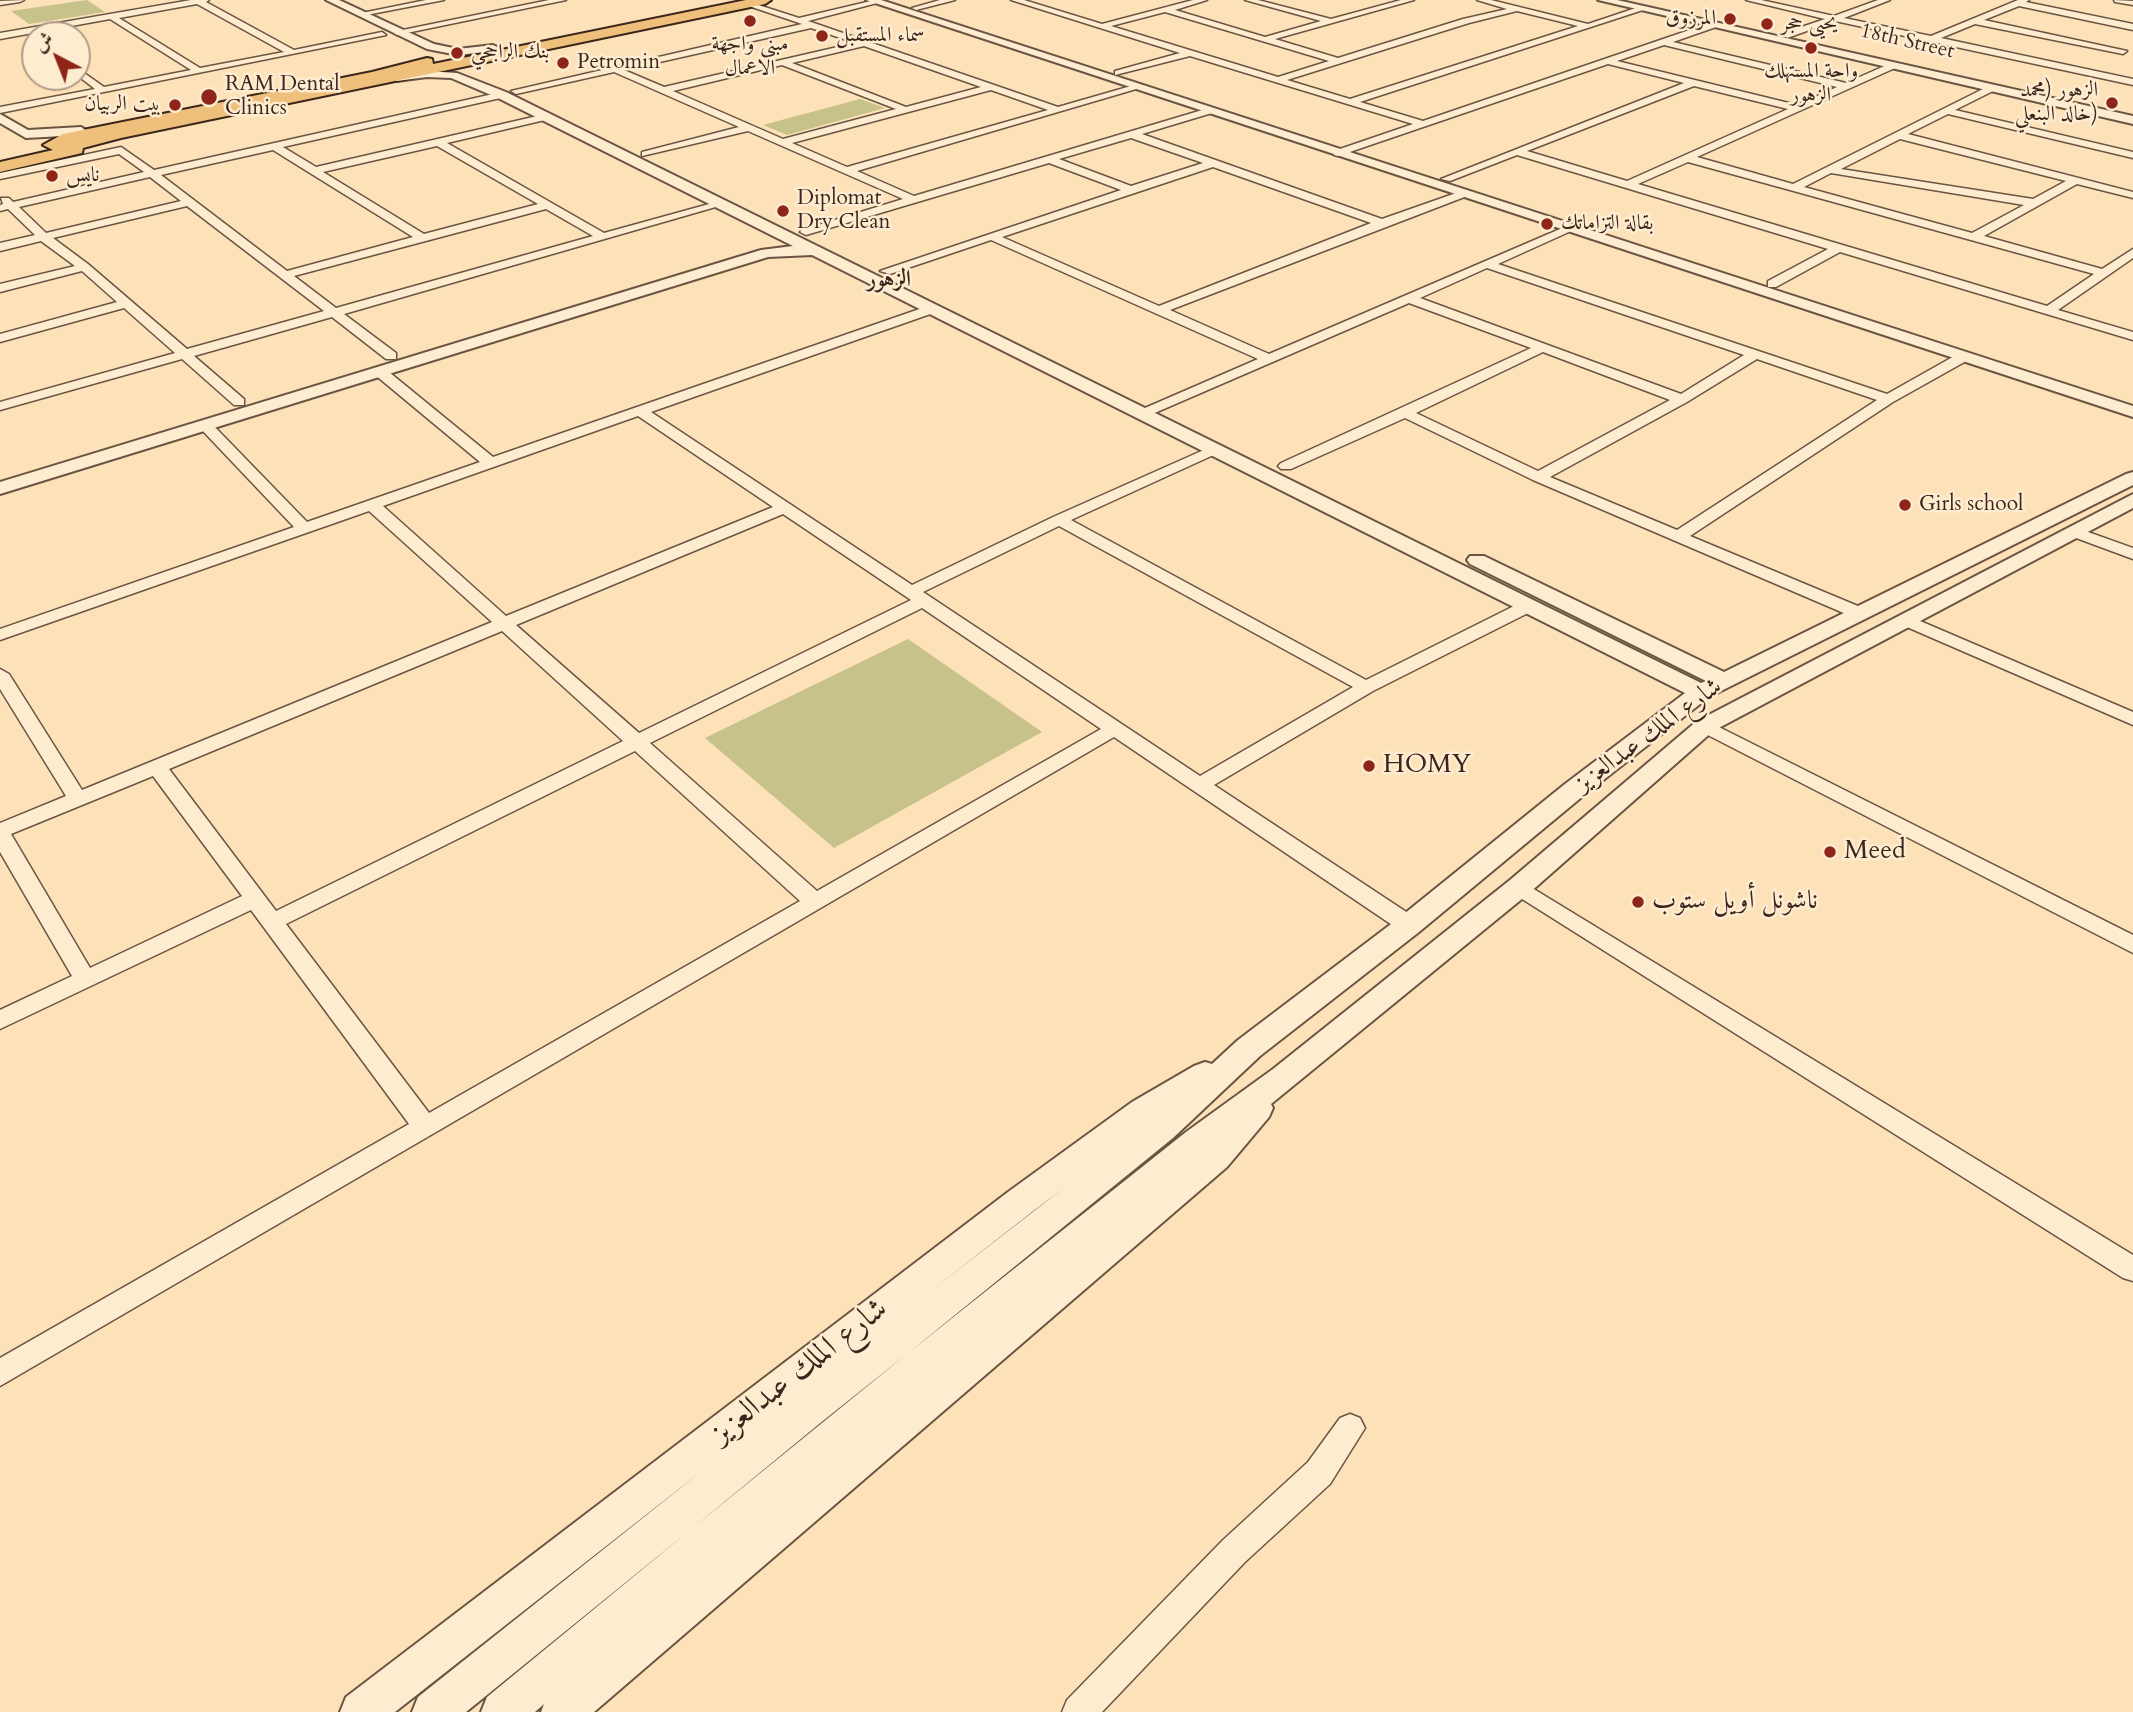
<!DOCTYPE html>
<html>
<head>
<meta charset="utf-8">
<style>
  body { margin:0 }
  #map { position:relative; width:2133px; height:1712px; overflow:hidden; background:#fde1b8; font-family:Cardo,Amiri,serif }
  canvas { display:block }
  .north { position:absolute; left:21px; top:21px; width:70px; height:70px; box-sizing:border-box; background:#feecd1; border:2px solid #b09c89; border-radius:50%; rotate:318deg; font-size:19px; font-weight:700; line-height:28px; text-align:center; color:#3c251c }
  .north::after { content:''; display:block; margin:auto; width:24px; height:32px; background:#8f2418; clip-path:polygon(50% 0,100% 100%,50% 72%,0 100%) }
</style>
</head>
<body>
<div id="map">
<canvas width="2133" height="1712"></canvas>
<div class="north">ش</div>
</div>
<script>
const g = document.querySelector('canvas').getContext('2d');
g.lineJoin = 'round';
function fill(path, color) { g.fillStyle = color; g.fill(path, 'evenodd'); }
const poly = rows => new Path2D(rows.map(r => 'M' + r).join(''));
function stroke(path, color, width, dash) { g.strokeStyle = color; g.lineWidth = width; g.lineCap = dash ? 'butt' : 'round'; g.setLineDash(dash || []); g.stroke(path); }
function write(font, color, halo, rows, align = 'center') {
  g.font = font + ' Cardo,Amiri,serif'; g.lineWidth = 5; g.setLineDash([]); g.textBaseline = 'middle'; g.strokeStyle = halo; g.fillStyle = color; for (const [text, x, y, turn = 0] of rows) {
    g.save(); g.translate(x, y); g.rotate((+turn || 0) * Math.PI / 180); g.textAlign = isNaN(turn) ? turn : align; if (halo) g.strokeText(text, 0, 0); g.fillText(text, 0, 0); g.restore();
  }
}
fill(poly([
  [87,0,105,12,29,24,11,11],
  [860,99,885,108,787,135,763,125],
  [908,639,1042,732,834,848,705,738]
]), '#c7c18a');
const minor = poly([
  [24,0,20,2,0,5,0,1,24,0],
  [191,0,209,0,206,2,294,50,382,32,386,35,0,113,0,107,95,89,77,75,77,68,104,87,191,70,110,19,0,39,0,33,191,0],
  [197,4,284,52,200,68,119,18,197,4],
  [426,0,444,0,361,16,357,14,426,0],
  [549,0,566,0,397,35,393,32,549,0],
  [875,0,881,2,808,21,1058,107,1138,84,1143,87,857,171,914,196,1209,108,1212,109,1212,113,1142,134,1382,219,1459,192,1467,192,1467,196,1170,310,1269,354,1567,226,1573,229,1571,231,1498,264,1887,394,1958,354,1968,354,1968,360,1893,402,1690,536,1865,609,1868,613,1859,618,1853,617,1533,480,1405,418,1291,469,1281,469,1278,466,1281,463,1531,348,1409,303,1143,418,1136,414,1138,411,1258,359,991,240,890,274,880,271,1121,190,1049,163,806,235,800,232,802,230,903,199,748,131,642,156,642,152,739,127,614,72,516,94,511,91,802,24,746,5,746,1,799,18,875,0],
  [811,28,855,43,664,87,624,70,811,28],
  [864,46,981,87,906,107,792,63,864,46],
  [782,65,896,109,783,139,673,91,782,65],
  [991,90,1048,110,847,167,792,143,991,90],
  [1131,138,1203,163,1131,186,1059,159,1131,138],
  [1213,167,1371,223,1159,306,1002,237,1213,167],
  [1487,268,1744,355,1681,394,1420,298,1487,268],
  [1543,352,1670,400,1538,471,1416,413,1543,352],
  [1757,359,1877,400,1677,530,1550,477,1687,402,1757,359],
  [940,0,955,0,916,10,912,8,940,0],
  [1011,0,1024,0,1102,24,1193,0,1207,0,1175,10,1265,37,1321,21,1245,0,1258,0,1331,19,1401,0,1414,0,1275,39,1338,58,1463,19,1507,9,1477,0,1491,0,1588,24,1639,7,1646,9,1360,102,1423,121,1713,22,1716,27,1673,42,1846,83,1889,64,1895,64,1895,68,1697,157,1793,184,1989,86,1995,86,1995,90,1955,110,2133,152,2133,158,1948,114,1908,134,2133,192,2133,198,2077,184,1984,236,2102,269,2133,249,2133,258,2058,310,2133,332,2133,340,1840,252,1776,287,1768,287,1768,281,1828,249,1517,155,1450,181,1441,179,1684,83,1608,64,1338,156,1334,155,1334,151,1413,124,1190,56,1115,75,1115,71,1180,53,1011,0],
  [1517,11,1578,26,1350,99,1287,80,1469,23,1517,11],
  [1165,12,1329,61,1278,77,1111,26,1165,12],
  [1664,45,1837,87,1797,105,1617,61,1664,45],
  [1694,86,1788,109,1627,181,1527,151,1694,86],
  [1900,139,2066,181,2033,199,1841,169,1900,139],
  [1688,162,1790,190,2094,274,2047,306,1638,184,1688,162],
  [1831,173,2024,205,1972,233,1804,187,1831,173],
  [1746,0,1761,0,1834,16,1878,0,1890,0,1844,18,1931,36,2018,0,2029,0,2026,2,2133,24,2133,30,2019,6,1984,20,2127,51,2123,54,1975,24,1941,38,2133,79,2133,85,1835,21,1787,38,1784,33,1825,19,1746,0],
  [2114,0,2133,1,2133,5,2115,2,2114,0],
  [502,92,507,95,505,97,283,147,316,167,546,114,551,117,549,119,447,143,604,233,720,201,726,204,344,314,396,353,396,359,386,359,332,317,194,356,244,399,244,405,234,405,182,359,0,410,0,402,175,353,124,308,0,342,0,334,117,302,82,271,0,292,0,284,75,266,41,241,0,251,0,243,35,235,8,209,0,211,0,205,3,204,1,198,9,198,13,202,144,172,119,154,0,179,0,173,121,147,154,170,502,92],
  [437,146,538,204,424,234,323,172,437,146],
  [273,150,310,173,413,237,287,271,161,175,273,150],
  [150,177,181,201,46,233,19,207,150,177],
  [187,206,324,311,187,349,88,264,53,238,187,206],
  [546,209,593,236,336,308,294,276,546,209],
  [931,305,936,306,936,312,651,412,912,585,1053,517,1215,445,1222,449,1220,452,1071,520,1366,680,1522,602,1534,602,1537,606,1534,610,1373,691,1214,785,1417,919,1420,925,1417,931,1409,933,1401,931,1114,737,0,1386,0,1358,409,1124,251,910,0,1029,0,1010,72,976,0,852,0,823,66,796,0,689,0,669,9,674,82,790,492,622,369,511,0,640,0,629,294,527,200,428,198,425,200,422,210,422,307,522,480,462,374,374,374,368,384,368,493,457,931,305],
  [638,416,773,507,506,616,383,506,638,416],
  [783,514,911,600,639,733,516,625,783,514],
  [1059,526,1353,687,1200,776,923,592,1059,526],
  [922,608,1101,729,817,891,650,743,922,608],
  [502,631,623,741,276,911,169,769,502,631],
  [635,751,800,901,429,1113,286,924,635,751],
  [153,776,242,896,90,968,11,834,153,776],
  [2074,527,2133,548,2133,559,2068,535,2066,532,2068,529,2074,527],
  [1906,615,2133,712,2133,725,1900,624,1897,620,1906,615],
  [1705,720,2133,935,2133,953,1698,730,1695,726,1698,722,1705,720],
  [1519,880,2133,1255,2133,1281,2123,1278,1511,892,1508,887,1511,882,1519,880],
  [1350,1414,1360,1418,1365,1428,1330,1484,1245,1562,1102,1712,1062,1712,1067,1700,1223,1540,1308,1462,1340,1418,1350,1414]
]);
const tertiary = poly([
  [326,0,339,0,434,44,458,49,493,45,499,48,493,51,458,55,427,49,326,0],
  [866,0,881,0,2133,406,2133,417,866,0],
  [1598,0,1617,0,2133,116,2133,124,1598,0],
  [427,71,457,73,506,92,1701,683,1706,681,1470,564,1467,560,1470,556,1484,556,1724,672,2126,474,2133,472,2133,485,1709,697,1583,796,1419,932,1260,1056,1173,1138,466,1712,412,1712,418,1697,703,1470,395,1712,340,1712,346,1697,1008,1192,1132,1102,1194,1066,1205,1062,1212,1064,1238,1040,1399,918,1565,784,1685,693,812,255,768,257,0,494,0,482,761,250,793,246,498,98,451,78,427,77,397,81,391,78,397,75,427,71],
  [1065,1187,927,1294,1032,1212,1065,1187],
  [0,114,28,130,81,127,87,131,81,135,26,138,0,123,0,114],
  [2133,494,2133,508,1713,731,1528,894,1271,1104,1273,1108,1269,1117,1227,1167,594,1712,541,1712,544,1704,535,1712,481,1712,487,1697,824,1420,1186,1132,1273,1069,1510,880,1697,721,2133,494]
]);
const primary = poly([
  [746,0,771,0,765,4,121,138,83,148,82,153,0,172,0,162,53,150,43,145,63,134,372,72,427,58,432,59,433,64,746,0]
]);
stroke(minor, '#6c5443', 3);
stroke(tertiary, '#6c5443', 4);
stroke(primary, '#3c251c', 4);
fill(minor, '#feecd1');
fill(tertiary, '#feecd1');
fill(primary, '#eec07c');
for (const [x, y, r, color] of [
  [1730,19,7,"#8f2418"],
  [750,21,7,"#8f2418"],
  [1767,24,7,"#8f2418"],
  [822,36,7,"#8f2418"],
  [1811,48,7,"#8f2418"],
  [457,53,7,"#8f2418"],
  [563,63,7,"#8f2418"],
  [209,97,9,"#8f2418"],
  [2112,103,7,"#8f2418"],
  [175,105,7,"#8f2418"],
  [52,176,7,"#8f2418"],
  [783,211,7,"#8f2418"],
  [1547,224,7,"#8f2418"],
  [1905,505,7,"#8f2418"],
  [1369,766,7,"#8f2418"],
  [1830,852,7,"#8f2418"],
  [1638,902,7,"#8f2418"]
]) { const dot = new Path2D(); dot.arc(x, y, r, 0, 2 * Math.PI); g.fillStyle = color; g.fill(dot); stroke(dot, '#feecd1', 2.5); }
write('21px', '#3c251c', '#feecd1', [
  ["المرزوق",1716,19,"right"],
  ["يحيى حجر",1781,24],
  ["سماء المستقبل",836,36],
  ["مبنى واجهة",750,45,"center"],
  ["الاعمال",750,69,"center"],
  ["بنك الراجحي",471,53],
  ["Petromin",577,63],
  ["واحة المستهلك",1811,72,"center"],
  ["الزهور",1811,96,"center"],
  ["RAM Dental",225,85],
  ["Clinics",225,109],
  ["الزهور (محمد",2098,91,"right"],
  ["خالد البنعلي)",2098,115,"right"],
  ["بيت الربيان",161,105,"right"],
  ["نايس",66,176],
  ["Diplomat",797,199],
  ["Dry Clean",797,223],
  ["بقالة التزاماتك",1561,224],
  ["Girls school",1919,505]
], 'left');
write('21px', '#3c251c', '#feecd1', [
  ["18th Street",1907,42,13]
]);
write('bold 23px', '#3c251c', '#feecd1', [
  ["الزهور",889,281]
]);
write('26px', '#3c251c', '#feecd1', [
  ["شارع الملك عبدالعزيز",1649,736,-36]
]);
write('26px', '#3c251c', '#feecd1', [
  ["HOMY",1383,766],
  ["Meed",1844,852],
  ["ناشونل أويل ستوب",1652,902]
], 'left');
write('32px', '#3c251c', '#feecd1', [
  ["شارع الملك عبدالعزيز",800,1372,-38]
]);
</script>
</body>
</html>
